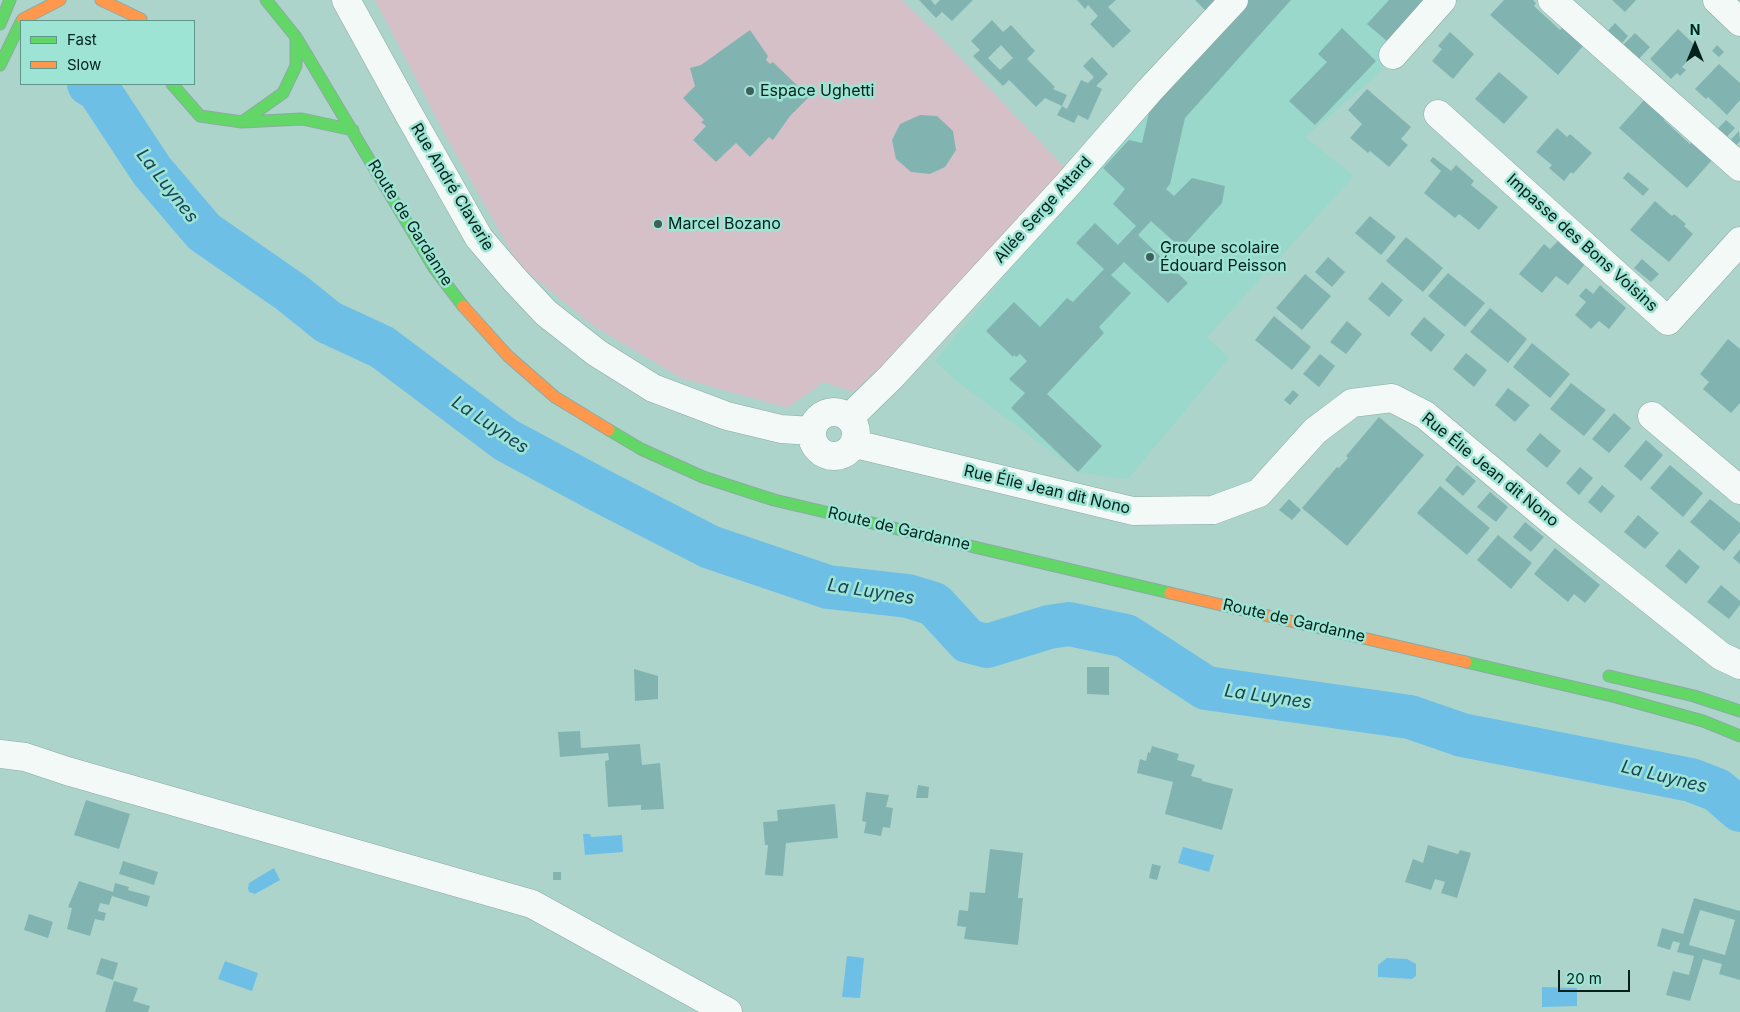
<!DOCTYPE html>
<html>
<head>
<meta charset="utf-8">
<style>
  body { margin:0 }
  #map { position:relative; width:1740px; height:1012px; overflow:hidden; background:#add4cb; font-family:Inter,sans-serif }
  canvas { display:block }
  .legend { position:absolute; left:20px; top:20px; width:175px; height:65px; box-sizing:border-box; background:#9de4d4; border:1px solid #5f968a; margin:0; padding:6px 9px; list-style:none; font-size:15px; color:#03211b }
  .legend li { display:flex; align-items:center; gap:10px; height:25px }
  .legend b { width:25px; border:1px solid #5f968a }
  .north { position:absolute; left:1670px; top:20px; width:50px; height:50px; -webkit-text-stroke:4px #9de4d4; paint-order:stroke; rotate:0deg; font-size:14px; font-weight:700; line-height:20px; text-align:center; color:#03211b }
  .north::after { content:''; display:block; margin:auto; width:18px; height:22px; background:#03211b; clip-path:polygon(50% 0,100% 100%,50% 72%,0 100%) }
  .scale { position:absolute; left:1558px; top:970px; width:72px; height:22px; box-sizing:border-box; border:2px solid #03211b; border-top:0; padding-left:6px; font-size:15px; line-height:18px; white-space:nowrap; color:#03211b; -webkit-text-stroke:4px #9de4d4; paint-order:stroke }
</style>
</head>
<body>
<div id="map">
<canvas width="1740" height="1012"></canvas>
<ul class="legend">
<li><b style="height:6px;background:#63d668"></b>Fast</li>
<li><b style="height:6px;background:#ff974d"></b>Slow</li>
</ul>
<div class="north">N</div>
<div class="scale">20 m</div>
</div>
<script>
const g = document.querySelector('canvas').getContext('2d');
g.lineJoin = 'round';
function fill(path, color) { g.fillStyle = color; g.fill(path, 'evenodd'); }
const poly = rows => new Path2D(rows.map(r => 'M' + r).join(''));
function stroke(path, color, width, dash) { g.strokeStyle = color; g.lineWidth = width; g.lineCap = dash ? 'butt' : 'round'; g.setLineDash(dash || []); g.stroke(path); }
function write(font, color, halo, rows, align = 'center') {
  g.font = font + ' Inter,sans-serif'; g.lineWidth = 5; g.setLineDash([]); g.textBaseline = 'middle'; g.strokeStyle = halo; g.fillStyle = color; for (const [text, x, y, turn = 0] of rows) {
    g.save(); g.translate(x, y); g.rotate((+turn || 0) * Math.PI / 180); g.textAlign = isNaN(turn) ? turn : align; if (halo) g.strokeText(text, 0, 0); g.fillText(text, 0, 0); g.restore();
  }
}
fill(poly([
  [1245,0,1427,0,1381,53,1383,70,1305,137,1354,176,1207,337,1229,358,1128,479,1078,472,954,379,935,361,1136,116]
]), '#99d8ca');
fill(poly([
  [375,0,902,0,947,44,1067,170,896,353,853,392,824,382,787,408,681,378,592,325,518,264,443,131]
]), '#d5c0c8');
fill(poly([
  [583,834,590,834,591,837,622,835,623,852,585,855],
  [1183,847,1214,855,1209,872,1178,863],
  [274,868,280,880,255,894,249,892,248,888,249,883],
  [847,956,864,958,860,998,842,997],
  [1387,958,1407,959,1416,964,1416,976,1412,979,1378,977,1378,965],
  [225,961,258,973,252,991,218,979],
  [1542,987,1577,988,1577,1006,1542,1007]
]), '#6dbfe6');
stroke(poly([
  [89,84,98,89,152,171,204,232,292,293,328,322,382,347,506,440,599,490,710,547,828,587,908,596,934,604,968,641,987,646,1049,627,1069,624,1126,636,1206,688,1410,717,1462,735,1691,780,1717,790,1740,810]
]), '#6dbfe6', 44);
fill(poly([
  [919,0,931,0,935,5,940,0,973,0,952,21,942,12,936,18],
  [1077,0,1116,0,1108,7,1131,31,1113,48,1090,24,1098,16,1088,5,1085,9],
  [1195,0,1219,0,1207,12],
  [1246,0,1291,0,1185,118,1170,184,1166,189,1174,196,1192,178,1225,186,1222,203,1181,248,1151,221,1138,235,1188,283,1168,303,1124,262,1111,275,1131,293,1099,327,1104,333,1047,394,1102,446,1078,472,1011,408,1025,393,1009,379,1027,361,1020,354,1016,357,1014,355,1013,357,986,331,1014,302,1040,327,1067,298,1073,302,1104,269,1076,243,1095,223,1118,245,1136,226,1113,204,1125,189,1103,168,1129,140,1142,143,1152,100],
  [1389,0,1424,0,1388,42,1367,24],
  [1504,0,1533,0,1536,3,1534,6,1560,30,1563,27,1584,45,1558,75,1490,15],
  [1612,0,1636,0,1625,12],
  [992,20,1003,32,1011,25,1035,51,1027,59,1055,87,1053,89,1067,95,1062,106,1045,98,1036,107,1009,80,1003,86,973,56,980,50,971,41],
  [1001,45,1013,58,1000,70,988,58],
  [1615,23,1628,36,1618,48,1604,35],
  [1342,28,1376,61,1315,125,1289,101,1327,62,1318,54],
  [1678,29,1699,49,1682,67,1686,70,1680,76,1677,73,1671,79,1650,59],
  [750,30,768,56,766,60,770,64,773,62,809,97,790,116,773,140,769,137,750,157,736,143,716,162,693,140,706,126,701,122,704,120,683,98,695,86,690,68,701,65],
  [1450,32,1474,54,1453,79,1432,61,1442,49,1438,46],
  [1635,33,1650,47,1637,61,1621,47],
  [1717,45,1724,52,1719,57,1712,51],
  [1092,57,1108,74,1096,86,1102,89,1088,120,1078,115,1074,123,1057,115,1062,106,1067,109,1081,80,1088,83,1094,77,1083,66],
  [1719,64,1740,83,1740,100,1727,115,1708,97,1706,99,1695,89],
  [1499,72,1528,97,1504,124,1475,99],
  [1367,89,1411,127,1401,139,1408,145,1389,167,1370,151,1368,153,1350,138,1362,124,1348,110],
  [1645,99,1666,117,1664,120,1690,144,1693,141,1713,159,1687,188,1619,128],
  [920,115,937,116,953,131,956,150,945,167,930,174,911,172,896,159,892,140,900,124],
  [1726,120,1735,128,1721,143,1712,135],
  [1557,128,1567,137,1570,134,1592,153,1573,174,1571,172,1564,181,1549,168,1552,165,1536,152],
  [1739,131,1740,141,1730,152,1725,146],
  [1433,157,1451,171,1456,165,1474,181,1471,185,1498,207,1479,230,1459,214,1455,218,1424,193,1441,171,1430,161],
  [1628,172,1649,189,1643,196,1623,178],
  [1655,201,1672,216,1674,214,1686,224,1684,226,1693,234,1669,262,1630,230],
  [1370,216,1396,237,1381,255,1355,233],
  [1406,237,1443,268,1423,292,1386,261],
  [1558,241,1585,264,1568,285,1556,276,1542,293,1519,274,1544,244,1550,249],
  [1328,257,1345,272,1332,287,1315,272],
  [1642,259,1659,274,1651,282,1634,268],
  [1448,273,1485,303,1465,327,1428,296],
  [1305,274,1331,296,1302,330,1276,308],
  [1382,282,1403,300,1389,317,1368,299],
  [1600,285,1626,308,1609,329,1599,321,1591,329,1575,315,1586,302,1579,296,1586,288,1593,294],
  [1490,308,1527,339,1508,363,1470,332],
  [1274,316,1311,347,1292,370,1255,340],
  [1424,317,1445,335,1431,352,1410,334],
  [1347,321,1362,334,1346,354,1330,342],
  [1728,339,1740,349,1740,403,1731,413,1703,389,1709,382,1700,374],
  [1532,343,1570,374,1550,398,1513,367],
  [1466,353,1487,370,1474,387,1453,369],
  [1320,354,1335,366,1319,387,1303,374],
  [1571,383,1606,410,1584,436,1550,409],
  [1508,388,1530,405,1515,422,1495,405],
  [1293,390,1299,395,1290,405,1284,400],
  [1614,413,1631,428,1609,453,1592,439],
  [1379,417,1424,455,1347,546,1302,508,1337,467,1339,468,1348,458,1346,456],
  [1540,433,1561,451,1547,468,1526,450],
  [1646,440,1663,455,1641,481,1624,466],
  [1457,465,1476,481,1463,496,1445,480],
  [1670,465,1703,493,1683,517,1650,488],
  [1580,467,1593,478,1579,495,1566,483],
  [1602,485,1615,496,1601,513,1588,502],
  [1440,486,1490,528,1467,555,1417,513],
  [1490,492,1508,507,1496,522,1477,507],
  [1289,499,1301,510,1292,520,1279,510],
  [1710,499,1740,523,1740,532,1724,551,1690,522],
  [1638,515,1659,533,1645,549,1624,532],
  [1525,522,1544,537,1531,552,1513,537],
  [1498,535,1532,563,1511,589,1477,560],
  [1555,548,1600,585,1585,603,1574,594,1568,602,1534,574],
  [1679,549,1700,567,1686,584,1665,566],
  [1740,549,1740,564,1733,558],
  [1721,585,1740,601,1740,605,1729,619,1707,602],
  [1087,667,1109,667,1109,695,1087,694],
  [634,669,658,676,658,699,635,701],
  [580,731,581,748,640,744,642,765,660,763,664,809,641,810,641,805,608,807,605,761,609,760,608,753,560,757,558,732],
  [1152,746,1179,754,1177,760,1195,765,1191,776,1202,779,1202,781,1233,789,1222,830,1165,814,1173,782,1137,773,1140,759,1146,761,1148,752,1150,753],
  [918,785,929,787,928,798,916,798],
  [866,792,889,795,886,807,893,808,890,828,883,827,881,836,864,833,866,822,862,821],
  [86,800,130,814,119,849,74,835],
  [835,804,838,838,786,843,783,876,765,875,768,845,765,845,763,822,778,821,777,810],
  [1428,845,1458,854,1460,850,1471,853,1457,898,1441,893,1445,882,1435,879,1431,890,1405,882,1413,859,1423,863],
  [990,849,1023,853,1018,898,1023,898,1018,945,964,939,966,927,957,926,959,910,968,911,970,892,985,893],
  [123,861,158,872,154,885,119,874],
  [1152,864,1161,866,1157,880,1149,878],
  [553,872,561,872,561,880,553,880],
  [79,881,113,892,115,883,129,887,128,890,150,896,147,907,112,896,109,905,100,903,98,911,106,913,104,921,95,919,90,936,67,929,72,908,68,907],
  [1694,898,1740,911,1740,980,1719,974,1722,964,1703,959,1690,1001,1666,995,1673,971,1689,975,1694,956,1677,952,1680,943,1673,941,1670,950,1657,946,1662,928,1683,934],
  [1700,910,1735,920,1725,955,1689,945],
  [29,914,53,922,48,938,24,930],
  [101,958,118,963,113,980,96,974],
  [114,981,138,988,133,1001,150,1006,148,1012,105,1012]
]), '#81b4b1');
const street = poly([
  [346,0,407,111,479,238,515,280,546,313,597,353,653,388,727,416,781,429,812,431],
  [1552,0,1740,167],
  [1717,0,1740,22],
  [1393,55,1442,0],
  [1438,114,1668,321,1740,241],
  '812 434a22 22 0 1 1 44 0a22 22 0 1 1-44 0Z',
  [1652,416,1740,490],
  [849,418,891,377,1068,184,1149,91,1234,0],
  [855,444,1133,511,1213,510,1259,493,1315,431,1352,403,1392,398,1425,415,1559,527,1721,656,1740,665],
  [0,754,25,757,67,771,532,904,728,1012]
]);
const fast = poly([
  [266,0,296,37,434,268,463,306],
  [0,24,10,0],
  [0,65,21,22],
  [172,84,200,116,242,122,302,119,353,130],
  [242,122,283,93,296,66,296,37],
  [609,430,641,449,703,477,774,500,1170,593],
  [1466,662,1616,697,1703,721,1740,736],
  [1609,676,1694,696,1740,711]
]);
const slow = poly([
  [101,0,141,19],
  [23,19,60,0],
  [463,306,508,356,555,397,609,430],
  [1170,593,1466,662]
]);
stroke(street, '#8baaa3', 29);
stroke(fast, '#8baaa3', 13);
stroke(slow, '#8baaa3', 13);
stroke(street, '#f3f9f7', 28);
stroke(fast, '#63d668', 11);
stroke(slow, '#ff974d', 11);
for (const [x, y, r, color] of [
  [750,91,5,"#3e6059"],
  [658,224,5,"#3e6059"],
  [1150,257,5,"#3e6059"]
]) { const dot = new Path2D(); dot.arc(x, y, r, 0, 2 * Math.PI); g.fillStyle = color; g.fill(dot); stroke(dot, '#9de4d4', 2); }
write('16px', '#03211b', '#9de4d4', [
  ["Espace Ughetti",760,91],
  ["Marcel Bozano",668,224],
  ["Groupe scolaire",1160,248],
  ["Édouard Peisson",1160,266]
], 'left');
write('16px', '#03211b', '#9de4d4', [
  ["Rue André Claverie",452,187,59],
  ["Allée Serge Attard",1043,210,-48],
  ["Route de Gardanne",410,223,58],
  ["Impasse des Bons Voisins",1582,243,42],
  ["Rue Élie Jean dit Nono",1490,470,39],
  ["Rue Élie Jean dit Nono",1047,490,13],
  ["Route de Gardanne",899,529,13],
  ["Route de Gardanne",1294,621,13]
]);
write('italic 18px', '#19425b', '#9de4d4', [
  ["La Luynes",167,186,52],
  ["La Luynes",490,425,34],
  ["La Luynes",871,592,9],
  ["La Luynes",1268,697,8],
  ["La Luynes",1664,777,14]
]);
</script>
</body>
</html>
